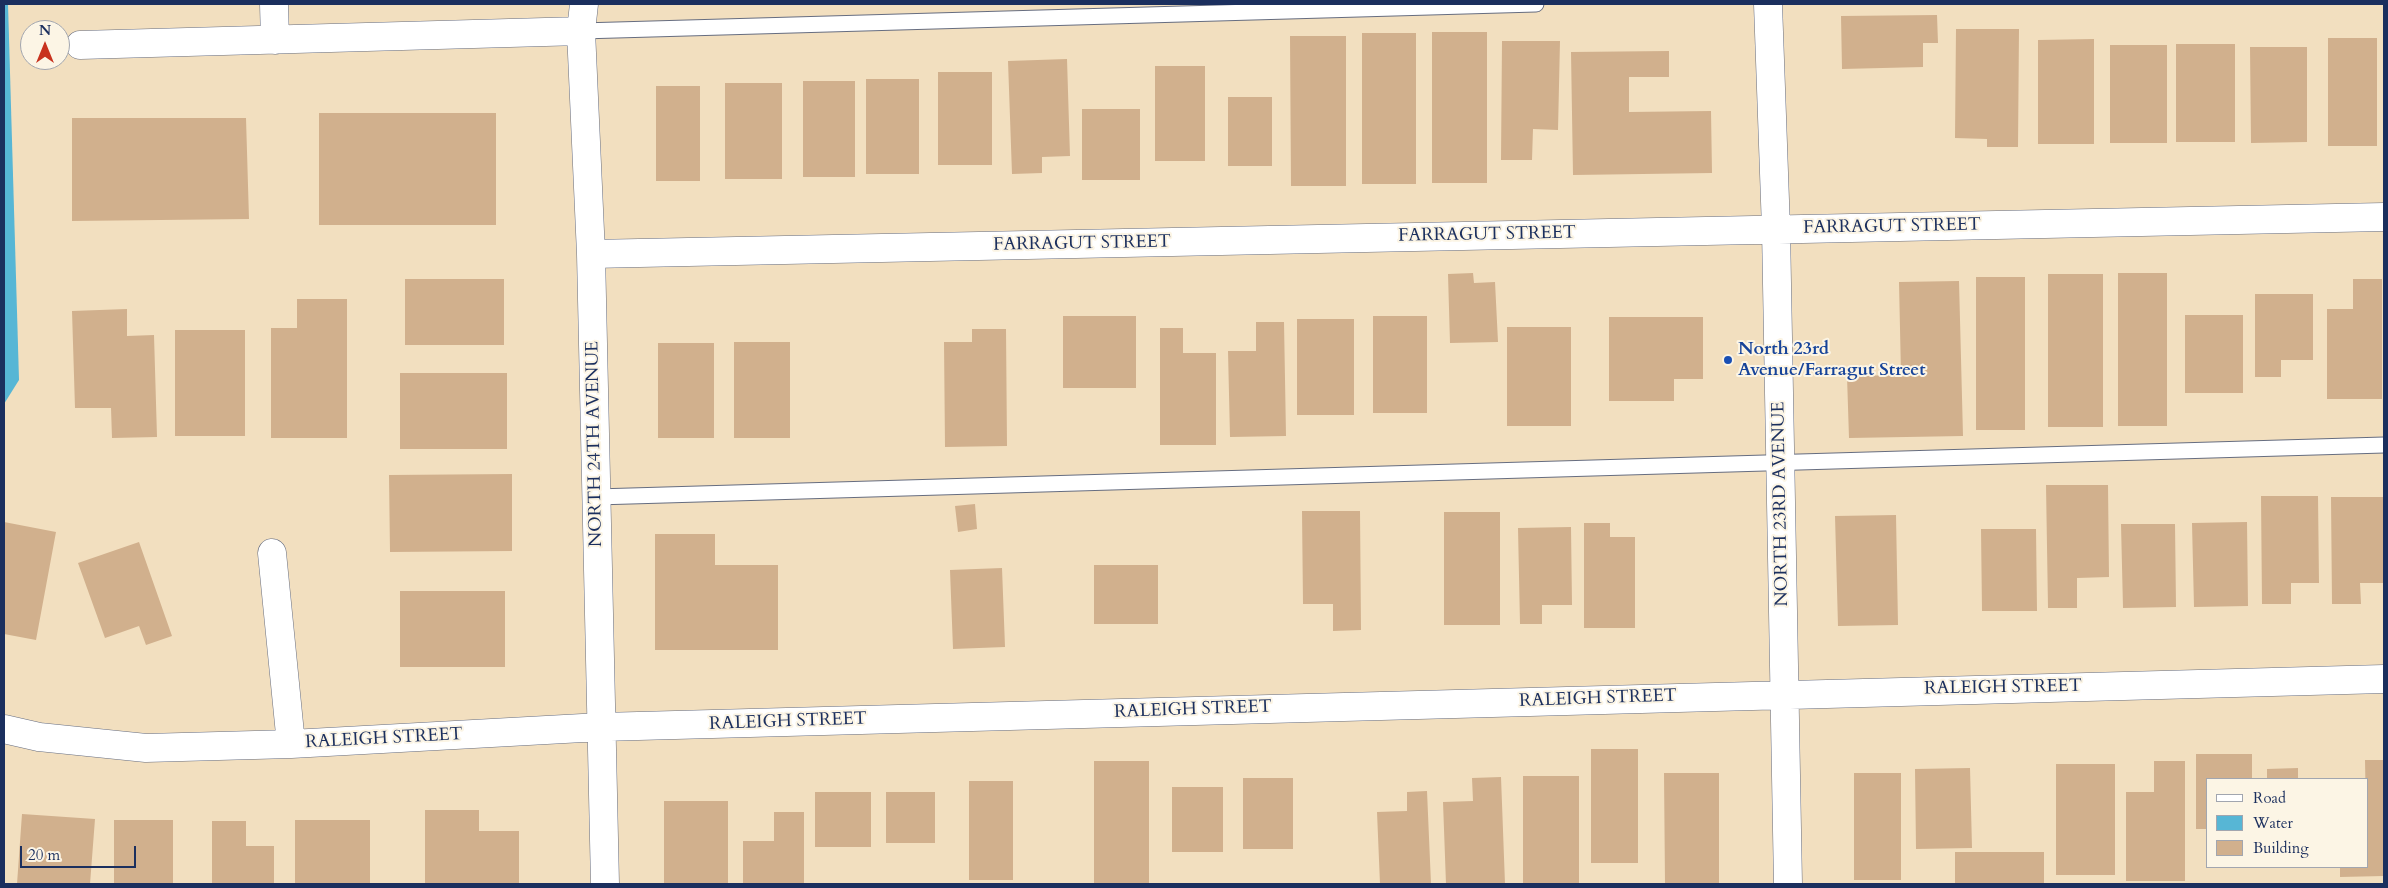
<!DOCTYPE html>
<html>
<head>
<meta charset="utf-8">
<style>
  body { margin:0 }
  #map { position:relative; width:2388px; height:888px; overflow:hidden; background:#f2dfbf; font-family:Cardo,serif }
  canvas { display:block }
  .frame { position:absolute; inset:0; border:5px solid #1b2f5e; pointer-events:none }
  .legend { position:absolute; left:2206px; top:778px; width:162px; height:90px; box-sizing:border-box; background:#fcf5e5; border:1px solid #a2a6af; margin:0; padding:6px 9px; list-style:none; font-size:15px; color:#1b2f5e }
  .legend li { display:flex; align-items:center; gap:10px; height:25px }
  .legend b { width:25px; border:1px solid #a2a6af }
  .north { position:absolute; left:20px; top:20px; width:50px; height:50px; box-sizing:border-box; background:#fcf5e5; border:1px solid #a2a6af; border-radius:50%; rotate:0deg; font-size:14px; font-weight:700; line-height:20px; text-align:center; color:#1b2f5e }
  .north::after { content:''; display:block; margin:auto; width:18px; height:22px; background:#c8321e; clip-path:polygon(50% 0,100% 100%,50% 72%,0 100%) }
  .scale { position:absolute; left:20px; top:846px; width:116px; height:22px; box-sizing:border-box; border:2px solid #1b2f5e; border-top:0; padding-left:6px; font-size:15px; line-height:18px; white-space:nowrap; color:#1b2f5e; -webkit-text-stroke:4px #fcf5e5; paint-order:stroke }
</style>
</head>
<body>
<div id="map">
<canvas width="2388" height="888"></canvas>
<div class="frame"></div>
<ul class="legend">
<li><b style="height:6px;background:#fff"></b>Road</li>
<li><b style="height:14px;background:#57b6d5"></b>Water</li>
<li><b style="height:14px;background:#d1b08d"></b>Building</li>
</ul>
<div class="north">N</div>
<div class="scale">20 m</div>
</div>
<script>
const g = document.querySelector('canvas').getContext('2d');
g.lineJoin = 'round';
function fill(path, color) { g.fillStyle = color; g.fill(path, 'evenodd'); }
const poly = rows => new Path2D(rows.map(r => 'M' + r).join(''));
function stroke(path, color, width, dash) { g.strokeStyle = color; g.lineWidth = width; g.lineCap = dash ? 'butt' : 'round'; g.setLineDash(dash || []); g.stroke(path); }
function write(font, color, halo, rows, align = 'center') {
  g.font = font + ' Cardo,serif'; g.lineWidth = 4; g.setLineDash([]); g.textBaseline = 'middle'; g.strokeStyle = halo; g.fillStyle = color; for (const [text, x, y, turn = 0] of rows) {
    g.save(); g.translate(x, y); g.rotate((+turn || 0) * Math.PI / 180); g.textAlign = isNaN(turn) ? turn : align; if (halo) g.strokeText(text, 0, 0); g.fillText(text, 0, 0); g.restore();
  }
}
fill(poly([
  [4,4,8,4,19,380,4,404]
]), '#57b6d5');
fill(poly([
  [1937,15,1938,43,1923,43,1923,67,1842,69,1841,16],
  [1956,29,2019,29,2018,147,1987,147,1987,139,1955,138],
  [1432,32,1487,32,1487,183,1432,183],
  [1362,33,1416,33,1416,184,1362,184],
  [1290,36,1346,36,1346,186,1291,186],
  [2328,38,2377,38,2377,146,2328,146],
  [2094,39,2094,144,2038,144,2038,40],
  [1502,41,1560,41,1558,130,1533,129,1532,160,1501,160],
  [2176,44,2235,44,2235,142,2176,142],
  [2110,45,2167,45,2167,143,2110,143],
  [2250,47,2307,47,2307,142,2251,143],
  [1669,51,1669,77,1629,77,1629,112,1711,111,1712,173,1573,175,1571,52],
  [1067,59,1070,156,1042,157,1042,173,1012,174,1008,61],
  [1155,66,1205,66,1205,161,1155,161],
  [938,72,992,72,992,165,938,165],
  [866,79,919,79,919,174,866,174],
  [803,81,855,81,855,177,803,177],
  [725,83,782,83,782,179,725,179],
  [656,86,700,86,700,181,656,181],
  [1228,97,1272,97,1272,166,1228,166],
  [1082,109,1140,109,1140,180,1082,180],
  [319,113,496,113,496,225,319,225],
  [72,118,246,118,249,219,72,221],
  [1473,273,1474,283,1495,282,1498,342,1450,343,1448,274],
  [2118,273,2167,273,2167,426,2118,426],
  [2048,274,2103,274,2103,427,2048,427],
  [1976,277,2025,277,2025,430,1976,430],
  [405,279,504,279,504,345,405,345],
  [2353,279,2382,279,2382,399,2327,399,2327,309,2353,309],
  [1959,281,1963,436,1849,438,1847,376,1901,375,1899,282],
  [2255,294,2313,294,2313,360,2281,360,2281,377,2255,377],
  [297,299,347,299,347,438,271,438,271,328,297,328],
  [127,309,127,336,154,335,157,437,112,438,111,408,75,408,72,311],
  [2185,315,2243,315,2243,393,2185,393],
  [1063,316,1136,316,1136,388,1063,388],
  [1373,316,1427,316,1427,413,1373,413],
  [1609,317,1703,317,1703,379,1674,379,1674,401,1609,401],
  [1297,319,1354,319,1354,415,1297,415],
  [1256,322,1284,322,1286,436,1230,437,1228,351,1256,351],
  [1507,327,1571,327,1571,426,1507,426],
  [1160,328,1183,328,1183,353,1216,353,1216,445,1160,445],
  [972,329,1006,329,1007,446,945,447,944,342,972,342],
  [175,330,245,330,245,436,175,436],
  [734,342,790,342,790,438,734,438],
  [658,343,714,343,714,438,658,438],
  [400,373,507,373,507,449,400,449],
  [512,474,512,551,390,552,389,475],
  [2046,485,2108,485,2109,577,2077,578,2077,608,2048,608],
  [2261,496,2318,496,2319,583,2291,583,2291,604,2262,604],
  [2331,497,2384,497,2384,583,2360,583,2361,604,2332,604],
  [975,504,977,529,958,532,955,506],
  [1302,511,1360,511,1361,630,1333,631,1333,604,1303,604],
  [1444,512,1500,512,1500,625,1444,625],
  [1896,515,1898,625,1838,626,1835,516],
  [4,522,56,532,36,640,4,634],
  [2247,522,2248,606,2194,607,2192,523],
  [1584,523,1610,523,1610,537,1635,537,1635,628,1584,628],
  [2121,524,2175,524,2176,607,2123,608],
  [1571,527,1572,605,1542,605,1542,624,1520,624,1518,528],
  [1981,529,2036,529,2037,611,1982,611],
  [655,534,715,534,715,565,778,565,778,650,655,650],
  [139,542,172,636,146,645,139,626,105,638,78,563],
  [1094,565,1158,565,1158,624,1094,624],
  [1002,568,1005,647,953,649,950,570],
  [400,591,505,591,505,667,400,667],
  [1591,749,1638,749,1638,863,1591,863],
  [2196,754,2252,754,2252,779,2207,779,2207,829,2196,829],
  [2365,760,2384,760,2384,876,2340,877,2340,867,2367,867],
  [1094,761,1149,761,1149,884,1094,884],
  [2154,761,2185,761,2185,881,2126,881,2126,792,2154,792],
  [2056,764,2115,764,2115,875,2056,875],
  [1970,768,1972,848,1916,849,1915,769],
  [2298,768,2298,779,2267,779,2267,769],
  [1664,773,1719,773,1719,884,1665,884],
  [1854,773,1901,773,1901,880,1854,880],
  [1523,776,1579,776,1579,884,1523,884],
  [1501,777,1505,884,1446,884,1443,802,1473,801,1472,778],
  [1243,778,1293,778,1293,849,1243,849],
  [969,781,1013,781,1013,880,969,880],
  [1172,787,1223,787,1223,852,1172,852],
  [1427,791,1431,884,1380,884,1377,812,1407,811,1407,792],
  [815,792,871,792,871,847,815,847],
  [886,792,935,792,935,843,886,843],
  [664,801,728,801,728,884,664,884],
  [425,810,479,810,479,831,519,831,519,884,425,884],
  [774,812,804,812,804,884,743,884,743,841,774,841],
  [22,814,95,819,90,884,17,884],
  [114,820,173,820,173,884,114,884],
  [295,820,370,820,370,884,295,884],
  [212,821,246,821,246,846,274,846,274,884,212,884],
  [1955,852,2044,852,2044,884,1955,884]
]), '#d1b08d');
const lane = poly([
  [581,31,1536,4],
  [596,497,2384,445]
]);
const street = poly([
  [274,4,275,40],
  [584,4,581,31,591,254,605,884],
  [1768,4,1776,229,1788,884],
  [80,45,581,31],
  [591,254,2384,217],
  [272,553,291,744],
  [4,729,39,737,146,748,291,744,601,727,2384,679]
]);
stroke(lane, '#666d80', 17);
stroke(street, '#666d80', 29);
stroke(lane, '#fff', 15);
stroke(street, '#fff', 28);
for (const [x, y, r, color] of [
  [1728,360,5,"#1a4fb4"]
]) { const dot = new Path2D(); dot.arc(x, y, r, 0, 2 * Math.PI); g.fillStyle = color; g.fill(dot); stroke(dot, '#fcf5e5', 2); }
write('18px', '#1b2f5e', '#fcf5e5', [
  ["FARRAGUT STREET",1892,227,-1],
  ["FARRAGUT STREET",1487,235,-1],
  ["FARRAGUT STREET",1082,244,-1],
  ["NORTH 24TH AVENUE",595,444,-91],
  ["NORTH 23RD AVENUE",1781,504,-91],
  ["RALEIGH STREET",2003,688,-1],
  ["RALEIGH STREET",1598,699,-2],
  ["RALEIGH STREET",1193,710,-2],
  ["RALEIGH STREET",788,722,-2],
  ["RALEIGH STREET",384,739,-3]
]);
write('bold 18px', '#164399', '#fcf5e5', [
  ["North 23rd",1738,350],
  ["Avenue/Farragut Street",1738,371]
], 'left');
</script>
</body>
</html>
